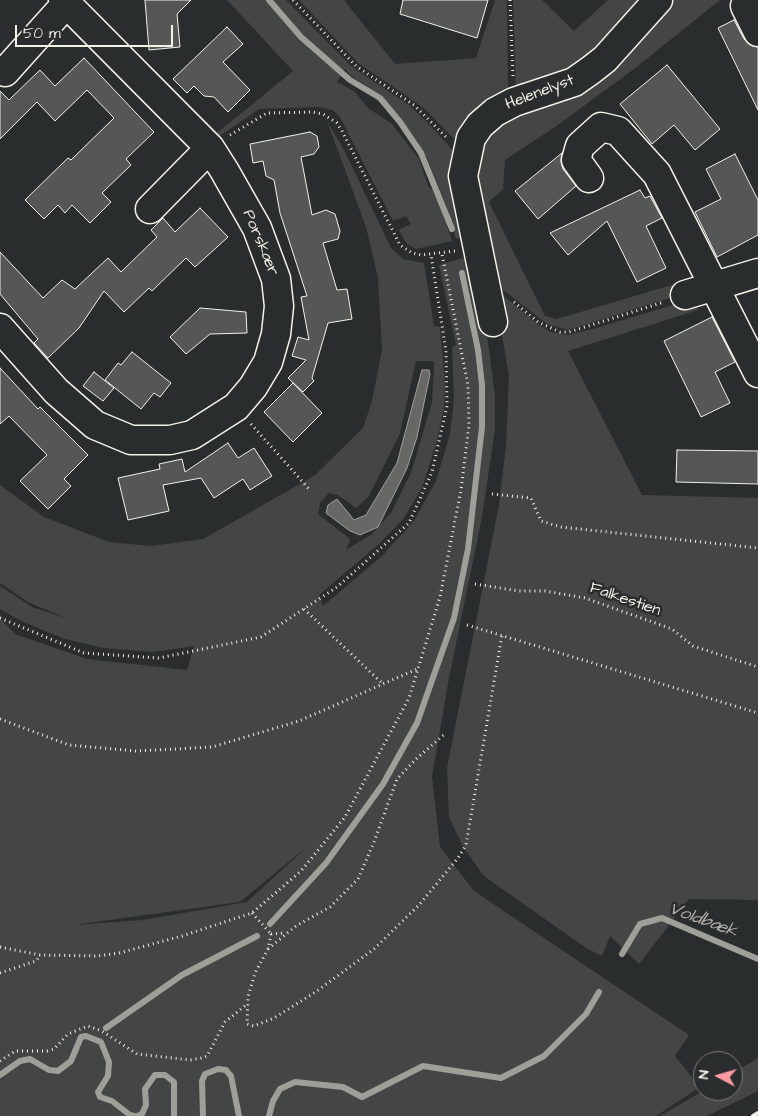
<!DOCTYPE html>
<html>
<head>
<meta charset="utf-8">
<style>
  body { margin:0 }
  #map { position:relative; width:758px; height:1116px; overflow:hidden; background:#2a2d2e; font-family:"Architects Daughter",sans-serif }
  canvas { display:block }
  .north { position:absolute; left:693px; top:1051px; width:50px; height:50px; box-sizing:border-box; background:#2a2d2e; border:1px solid #7b7b78; border-radius:50%; rotate:276deg; font-size:14px; font-weight:700; line-height:20px; text-align:center; color:#f4f1e8 }
  .north::after { content:''; display:block; margin:auto; width:18px; height:22px; background:#ff9aa2; clip-path:polygon(50% 0,100% 100%,50% 72%,0 100%) }
  .scale { position:absolute; left:15px; top:25px; width:158px; height:22px; box-sizing:border-box; border:2px solid #f4f1e8; border-top:0; padding-left:6px; font-size:15px; line-height:18px; white-space:nowrap; color:#f4f1e8; -webkit-text-stroke:4px #2a2d2e; paint-order:stroke }
</style>
</head>
<body>
<div id="map">
<canvas width="758" height="1116"></canvas>
<div class="north">N</div>
<div class="scale">50 m</div>
</div>
<script>
const g = document.querySelector('canvas').getContext('2d');
g.lineJoin = 'round';
function fill(path, color) { g.fillStyle = color; g.fill(path, 'evenodd'); }
const poly = rows => new Path2D(rows.map(r => 'M' + r).join(''));
function stroke(path, color, width, dash) { g.strokeStyle = color; g.lineWidth = width; g.lineCap = dash ? 'butt' : 'round'; g.setLineDash(dash || []); g.stroke(path); }
function write(font, color, halo, rows, align = 'center') {
  g.font = font + ' "Architects Daughter",sans-serif'; g.lineWidth = 5; g.setLineDash([]); g.textBaseline = 'middle'; g.strokeStyle = halo; g.fillStyle = color; for (const [text, x, y, turn = 0] of rows) {
    g.save(); g.translate(x, y); g.rotate((+turn || 0) * Math.PI / 180); g.textAlign = isNaN(turn) ? turn : align; if (halo) g.strokeText(text, 0, 0); g.fillText(text, 0, 0); g.restore();
  }
}
fill(poly([
  [227,0,286,0,351,66,409,105,426,121,458,156,462,237,456,239,445,203,427,158,414,137,382,97,350,75,345,69,337,82,355,92,368,108,392,124,419,159,428,186,436,194,452,241,416,249,406,243,399,230,411,224,406,216,393,221,340,117,333,110,318,107,259,109,214,140,211,138,293,71],
  [299,0,344,0,395,64,476,58,495,0,507,0,508,93,463,139,453,138,424,108,358,63],
  [513,0,542,0,574,31,608,0,650,0,573,75,516,93],
  [670,0,720,0,634,69,555,127,505,160,503,189,489,202,545,316,557,319,685,281,689,292,568,330,547,324,492,281,476,201,476,152,482,137],
  [327,121,344,150,391,248,403,259,424,263,434,326,440,327,445,384,444,408,437,441,422,488,403,519,379,544,319,595,323,606,383,555,414,521,436,481,450,434,454,400,452,347,456,345,439,265,462,258,474,261,486,327,495,395,495,429,482,517,449,678,432,776,440,847,474,891,689,1035,675,1056,700,1087,656,1116,0,1116,0,618,15,634,87,659,187,670,194,646,154,652,104,648,65,639,21,621,0,609,0,586,32,607,68,619,28,602,0,583,0,485,44,517,109,542,151,546,203,539,314,476,363,428,372,401,382,350,378,278,366,227],
  [416,361,434,361,434,369,432,402,411,473,391,513,372,534,346,550,350,539,318,514,320,503,329,493,338,495,356,508,369,496,400,433],
  [309,845,247,902,143,920,73,925,240,902],
  [494,288,539,325,551,332,567,335,593,329,693,299,698,310,568,351,642,495,758,498,758,900,689,899,639,964,610,936,602,956,586,948,484,876,463,847,449,817,447,768,499,505,506,446,509,376],
  [758,1058,758,1091,707,1116,660,1116,703,1091,733,1091,733,1073]
]), '#444645');
const water = poly([
  [422,370,429,370,430,374,417,437,407,468,378,527,360,535,350,531,326,513,328,505,337,499,354,520,366,515,397,463,422,370]
]);
fill(water, '#676866');
stroke(water, '#9f9f9a', 1);
stroke(poly([
  [269,0,301,37,350,80,380,98,400,122,421,153,452,229],
  [270,924,326,863,383,784,417,723,454,618,468,549,482,427,482,385,478,350,462,273],
  [622,954,640,924,662,918,758,959],
  [106,1028,182,975,257,936],
  [0,1075,20,1061,30,1059,49,1070,58,1071,71,1061,81,1037,86,1036,101,1042,109,1062,108,1076,98,1092,100,1097,112,1101,130,1115,135,1116],
  [137,1116,142,1114,146,1105,145,1089,155,1075,165,1075,174,1082,174,1116],
  [203,1116,202,1081,205,1074,218,1069,226,1070,231,1076,239,1116],
  [269,1116,273,1101,280,1089,295,1082,343,1087,362,1097,423,1066,501,1078,544,1056,586,1014,599,992]
]), '#9f9f9a', 6);
const building = poly([
  [145,0,191,0,177,14,180,47,149,50,145,0],
  [403,0,488,0,477,38,400,14,403,0],
  [734,20,744,39,750,45,758,47,758,110,718,28,734,20],
  [227,27,243,44,223,62,250,90,228,112,214,97,204,96,194,86,187,93,173,79,227,27],
  [84,58,154,132,126,159,131,165,102,193,111,202,90,223,72,205,65,213,58,205,44,219,25,200,68,158,71,160,114,118,87,90,55,121,37,102,0,139,0,91,9,100,40,70,55,86,84,58],
  [667,65,720,129,695,150,674,125,652,144,620,104,667,65],
  [310,132,317,136,319,147,314,154,301,157,312,215,326,210,335,214,340,231,338,239,323,243,337,290,347,289,352,319,328,323,312,378,314,381,303,392,288,378,306,360,292,356,298,337,309,340,301,297,307,296,280,213,274,180,266,176,263,161,253,163,250,144,310,132],
  [562,153,561,162,563,169,576,186,538,219,515,191,562,153],
  [735,154,758,200,758,235,717,257,695,212,721,199,706,169,735,154],
  [640,190,645,198,650,196,662,218,646,226,666,268,637,282,607,221,568,255,550,233,640,190],
  [200,208,228,237,195,267,186,258,152,291,149,288,124,312,104,291,79,328,48,358,34,343,38,339,0,294,0,252,43,298,62,280,75,289,108,258,121,272,157,237,151,230,163,218,175,232,200,208],
  [200,308,246,312,247,333,210,334,186,354,170,337,200,308],
  [712,317,735,362,715,372,730,403,701,417,664,341,712,317],
  [132,352,171,383,160,397,154,393,141,409,105,380,118,363,121,365,132,352],
  [0,368,38,409,40,407,88,455,64,479,71,486,48,509,20,481,47,455,9,416,0,424,0,368],
  [94,372,114,388,103,401,83,386,94,372],
  [293,383,322,413,293,442,264,412,293,383],
  [228,443,238,458,254,448,272,476,250,490,243,479,214,498,201,478,163,485,169,511,128,520,118,478,160,469,159,464,182,459,185,472,228,443],
  [677,450,758,451,758,484,676,482,677,450]
]);
fill(building, '#555756');
stroke(building, '#f4f1e8', 1);
const minor = poly([
  [751,0,745,6,758,32],
  [5,72,66,4],
  [589,178,576,160,580,146,601,127,618,131,657,174,758,373],
  [150,209,210,148],
  [685,295,758,273],
  [493,322,463,176,471,138,480,125,495,112,514,102,574,82,591,70,605,59,658,0],
  [0,328,56,391,95,425,131,440,170,440,192,435,236,407,253,387,268,362,276,334,279,306,276,279,257,228,224,170,210,148,63,0]
]);
stroke(minor, '#f4f1e8', 31);
stroke(poly([
  [293,0,356,66,414,105,447,138],
  [510,0,513,77],
  [230,135,267,113,312,112,323,114,337,123,342,131,400,245,412,253,421,255,455,251],
  [514,302,538,322,560,332,569,332,664,302],
  [251,424,309,489],
  [492,494,531,498,541,521,561,527,758,548],
  [475,584,519,591,545,591,585,598,672,629,693,646,758,667],
  [304,609,383,684],
  [0,618,84,653,159,658,261,637,337,587,409,523,432,472,447,406,446,351,431,255],
  [467,625,758,713],
  [0,719,69,745,136,751,212,747,299,721,417,669],
  [252,913,271,934],
  [271,934,268,949,255,973,248,997,247,1024,254,1026,274,1018,317,991,374,949,419,905,458,858,466,845,502,635],
  [271,934,285,933],
  [0,947,40,955,98,956,119,953,182,936,252,913,301,871,345,817,409,698,440,597,461,490,469,425,468,385,442,254],
  [268,949,296,926,330,907,358,879,374,842,397,779,416,759,446,733],
  [0,973,36,961,40,955],
  [0,1061,15,1051,47,1051,54,1049,68,1034,88,1026,102,1031,137,1054,190,1060,201,1058,207,1056,225,1022,246,1005]
]), '#f4f1e8', 3, [1, 4]);
stroke(minor, '#2a2d2e', 28);
stroke(poly([
  [753,1116,758,1113]
]), '#f4f1e8', 4);
write('16px', '#f4f1e8', '#2a2d2e', [
  ["Helenelyst",540,93,-21],
  ["Porskær",260,243,67],
  ["Falkestien",625,600,19]
]);
write('italic 18px', '#b5b3ae', '#2a2d2e', [
  ["Voldbæk",703,921,20]
]);
</script>
</body>
</html>
